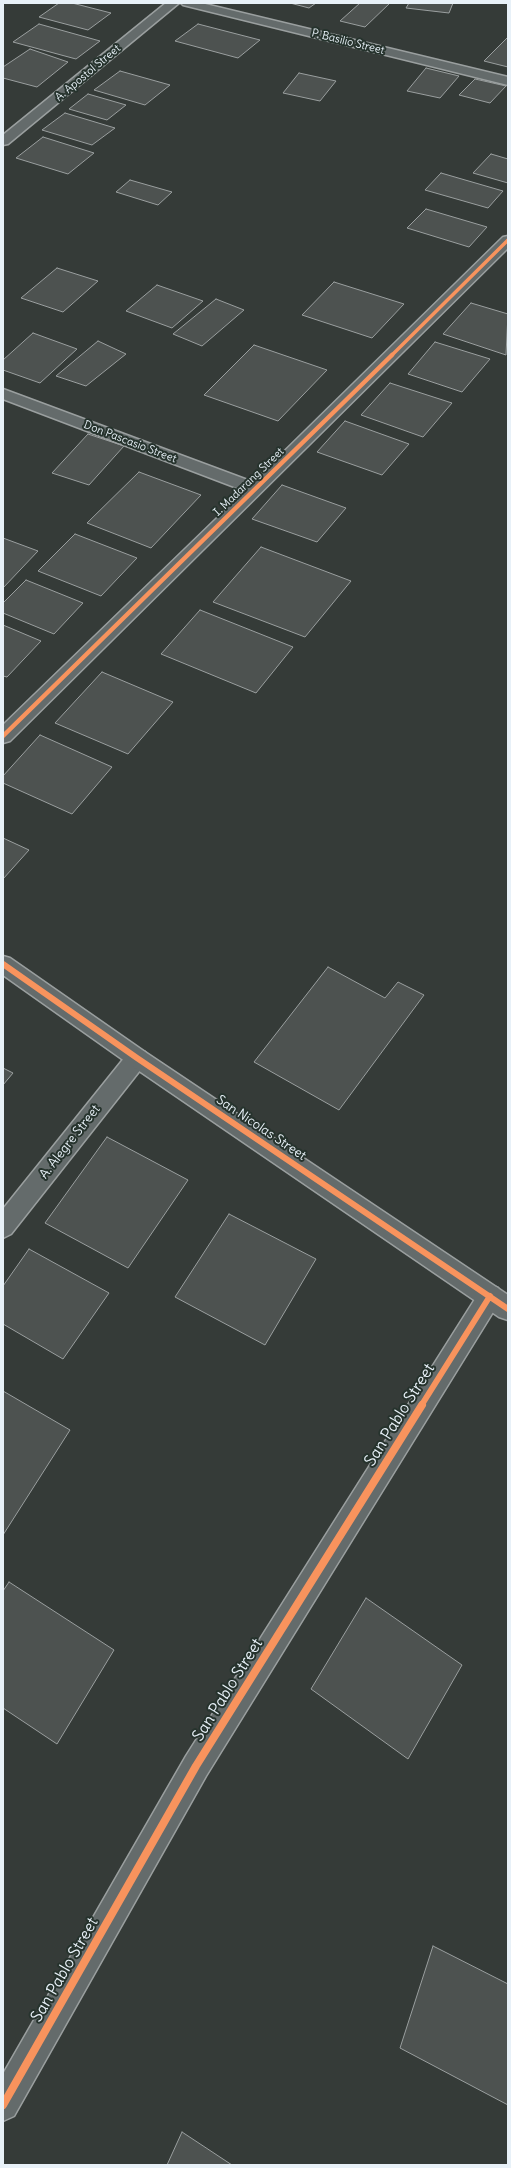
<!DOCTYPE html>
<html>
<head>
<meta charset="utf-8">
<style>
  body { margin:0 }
  #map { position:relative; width:511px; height:2168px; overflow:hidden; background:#353b38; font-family:Delius,sans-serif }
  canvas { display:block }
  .frame { position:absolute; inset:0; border:4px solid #e8f1f8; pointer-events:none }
</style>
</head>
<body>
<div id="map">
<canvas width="511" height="2168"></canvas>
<div class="frame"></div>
</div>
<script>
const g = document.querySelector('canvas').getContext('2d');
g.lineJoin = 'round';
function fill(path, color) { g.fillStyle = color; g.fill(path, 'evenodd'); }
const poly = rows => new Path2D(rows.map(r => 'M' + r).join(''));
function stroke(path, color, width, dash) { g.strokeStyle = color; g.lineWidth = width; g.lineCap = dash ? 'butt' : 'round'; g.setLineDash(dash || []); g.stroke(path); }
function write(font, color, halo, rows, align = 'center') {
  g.font = font + ' Delius,sans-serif'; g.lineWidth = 4; g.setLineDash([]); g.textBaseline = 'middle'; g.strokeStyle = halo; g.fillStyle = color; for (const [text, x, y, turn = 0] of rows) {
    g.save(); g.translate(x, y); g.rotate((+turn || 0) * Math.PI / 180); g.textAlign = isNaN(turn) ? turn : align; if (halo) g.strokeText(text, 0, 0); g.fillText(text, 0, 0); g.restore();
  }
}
const building = poly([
  [59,3,72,3,111,13,88,30,39,17,59,3],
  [290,3,316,3,309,8,290,3],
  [360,3,390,3,365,27,340,21,360,3],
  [409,3,453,3,449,13,406,8,409,3],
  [39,24,100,41,76,59,13,42,39,24],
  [198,24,260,40,238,58,175,41,198,24],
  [508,37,508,67,484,61,508,37],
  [30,49,68,62,37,87,3,78,3,67,30,49],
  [426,68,459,76,440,98,407,91,426,68],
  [120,71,170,85,145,105,94,90,120,71],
  [299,73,336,81,320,101,283,93,299,73],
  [475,79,506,86,490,103,459,95,475,79],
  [88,94,126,105,107,120,69,109,88,94],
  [65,113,115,128,92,145,42,130,65,113],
  [43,137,94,153,68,174,16,158,43,137],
  [491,154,508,159,508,183,473,173,491,154],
  [441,173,503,191,488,208,425,190,441,173],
  [130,180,172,192,158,205,116,192,130,180],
  [426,209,487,227,469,247,407,228,426,209],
  [57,268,98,281,63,312,21,298,57,268],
  [334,282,404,304,372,338,302,315,334,282],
  [157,285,203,301,172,328,126,311,157,285],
  [216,299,244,310,202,346,173,334,216,299],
  [471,303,508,314,506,355,443,334,471,303],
  [33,333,77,349,40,383,3,370,3,360,33,333],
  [98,341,126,354,86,386,56,376,98,341],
  [435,342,490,359,462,392,408,374,435,342],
  [254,345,327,370,278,421,204,395,254,345],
  [390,383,452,403,423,437,361,415,390,383],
  [345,421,409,444,382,475,317,452,345,421],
  [88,434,124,446,89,485,52,473,88,434],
  [139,472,201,495,151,548,87,523,139,472],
  [282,485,346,508,317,542,252,519,282,485],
  [75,534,137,558,101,596,38,571,75,534],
  [3,538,38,551,3,588,3,538],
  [261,547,351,581,305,637,213,602,261,547],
  [26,580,83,603,54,634,3,613,3,603,26,580],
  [200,610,293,647,256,693,161,654,200,610],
  [3,625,41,641,7,677,3,676,3,625],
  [102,672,173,702,128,754,55,723,102,672],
  [40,735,112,767,72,814,3,783,3,776,40,735],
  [3,838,29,850,3,879,3,838],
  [328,967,385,998,398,982,424,995,339,1110,254,1062,328,967],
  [3,1068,13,1073,3,1085,3,1068],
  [107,1137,188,1180,128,1268,45,1223,107,1137],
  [229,1214,316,1259,265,1345,175,1297,229,1214],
  [29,1249,109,1293,63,1359,3,1324,3,1286,29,1249],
  [3,1391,70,1430,3,1535,3,1391],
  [9,1582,114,1650,57,1744,3,1708,3,1591,9,1582],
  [366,1598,462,1665,408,1759,311,1689,366,1598],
  [433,1946,508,1984,508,2105,400,2048,433,1946],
  [182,2132,232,2165,167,2165,182,2132]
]);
fill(building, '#4d5250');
stroke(building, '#9a9f9f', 1);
const street = poly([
  [166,3,179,3,8,144,3,145,3,135,166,3],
  [181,3,201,3,508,77,508,85,183,5,181,3],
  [508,236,508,248,10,741,3,743,3,725,245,491,3,399,3,389,253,482,503,237,508,236],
  [137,1049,145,1052,148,1058,145,1064,11,1234,3,1238,3,1209,129,1052,137,1049],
  [490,1285,498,1288,502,1296,498,1304,206,1776,14,2116,3,2121,3,2074,186,1756,482,1288,490,1285]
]);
const secondary = poly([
  [3,956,10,958,145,1052,508,1295,508,1320,499,1317,129,1064,3,975,3,956]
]);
stroke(street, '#9a9f9f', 3);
stroke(secondary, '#9a9f9f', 3);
fill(street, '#646b6b');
fill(secondary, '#646b6b');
stroke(poly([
  [391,356,508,240]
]), '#f8935d', 3.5);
stroke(poly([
  [3,736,392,355]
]), '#f8935d', 4.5);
stroke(poly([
  [3,964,137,1058,508,1309],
  [421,1406,490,1296]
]), '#f8935d', 6);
stroke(poly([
  [3,2105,196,1766,422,1405]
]), '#f8935d', 8);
write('11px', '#e8f1f8', '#26332d', [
  ["P. Basilio Street",348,42,14],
  ["A. Apostol Street",88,73,-40],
  ["Don Pascasio Street",130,442,21],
  ["I. Madarang Street",249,482,-44]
]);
write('13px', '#e8f1f8', '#26332d', [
  ["San Nicolas Street",261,1128,34],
  ["A. Alegre Street",70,1142,-52]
]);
write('16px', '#e8f1f8', '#26332d', [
  ["San Pablo Street",400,1415,-58],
  ["San Pablo Street",228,1690,-58],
  ["San Pablo Street",65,1970,-60]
]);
</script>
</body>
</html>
